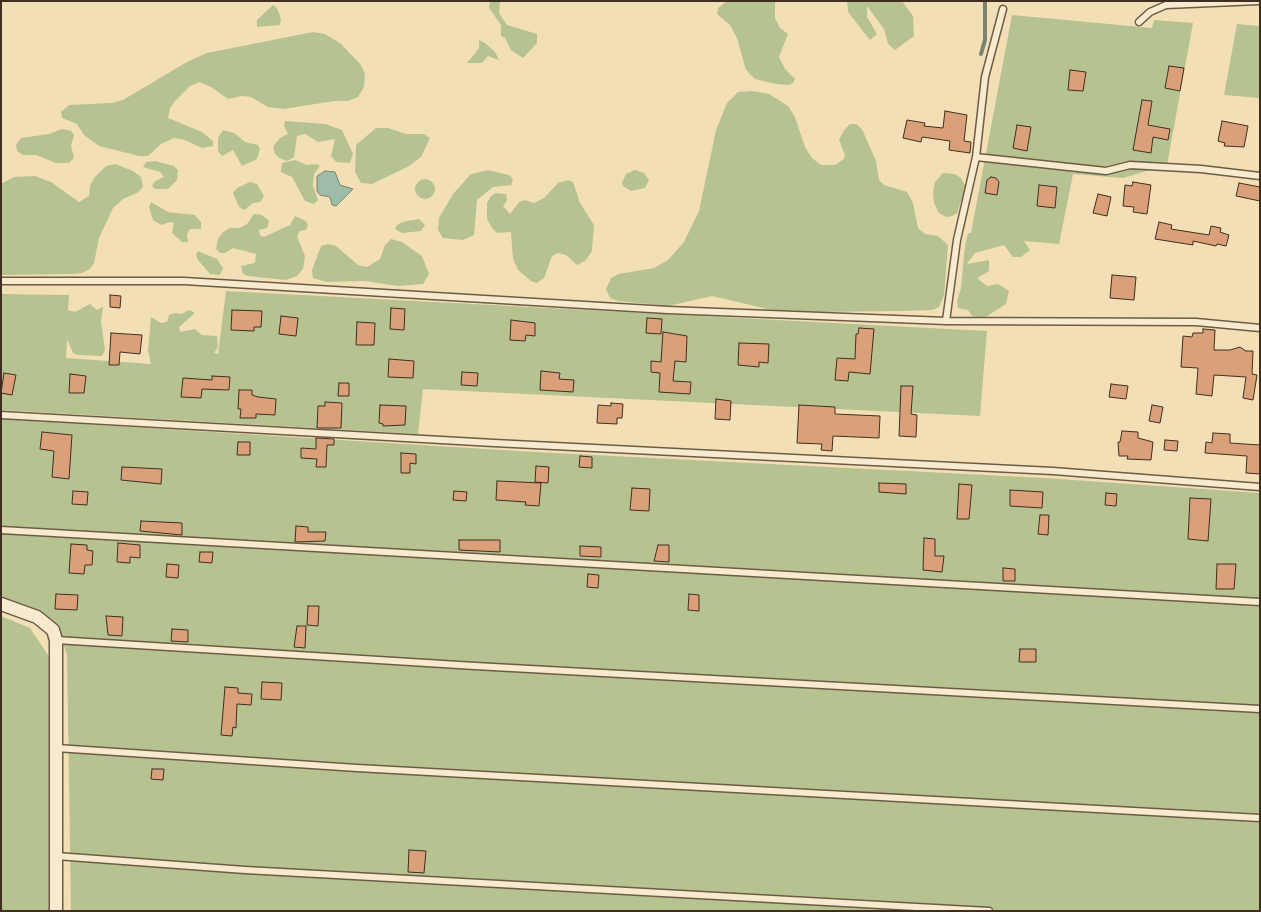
<!DOCTYPE html>
<html>
<head>
<meta charset="utf-8">
<style>
  body { margin:0 }
  #map { position:relative; width:1261px; height:912px; overflow:hidden; background:#f3dfb5; font-family:"Gentium Book Plus",serif }
  canvas { display:block }
  .frame { position:absolute; inset:0; border:2px solid #402f21; pointer-events:none }
</style>
</head>
<body>
<div id="map">
<canvas width="1261" height="912"></canvas>
<div class="frame"></div>
</div>
<script>
const g = document.querySelector('canvas').getContext('2d');
g.lineJoin = 'round';
function fill(path, color) { g.fillStyle = color; g.fill(path, 'evenodd'); }
const poly = rows => new Path2D(rows.map(r => 'M' + r).join(''));
function stroke(path, color, width, dash) { g.strokeStyle = color; g.lineWidth = width; g.lineCap = dash ? 'butt' : 'round'; g.setLineDash(dash || []); g.stroke(path); }
fill(poly([
  [490,1,500,1,499,13,507,25,537,34,537,43,523,58,511,50,505,38,501,36,501,25,489,8],
  [727,1,775,1,775,18,780,28,788,34,779,57,785,69,795,79,793,83,789,85,776,84,755,79,746,70,737,38,730,25,717,14,718,8],
  [847,1,902,1,913,16,914,36,895,50,888,44,884,29,867,6,867,17,877,34,870,40,848,12],
  [273,5,277,8,281,19,280,25,257,27,257,20],
  [1012,15,1152,28,1154,20,1193,23,1167,165,1123,178,1073,174,1059,244,1024,241,1030,250,1021,257,1013,257,1004,245,975,253,967,264,989,260,989,271,977,278,987,286,998,284,1009,291,1006,304,984,318,972,316,968,310,958,308,957,301,961,288,965,245,968,233,971,233],
  [1237,24,1260,26,1260,98,1224,95],
  [313,32,325,34,341,44,361,65,365,74,364,87,358,97,348,101,334,101,284,109,268,107,251,97,242,96,228,99,213,88,200,82,190,86,176,100,170,108,168,118,202,132,213,141,213,146,202,148,185,140,174,138,161,144,148,156,139,156,99,146,84,135,77,124,62,118,61,112,69,105,111,103,123,100,187,62,207,53],
  [479,40,485,43,495,52,499,60,488,56,482,63,467,63,479,48],
  [752,91,769,94,788,106,795,117,805,147,812,158,821,165,835,165,844,159,845,155,839,140,844,130,850,124,856,124,862,129,876,161,879,180,884,185,907,192,913,203,918,228,925,234,938,236,948,245,944,295,939,307,932,310,902,311,815,312,776,311,712,296,668,306,618,301,610,298,606,289,611,278,619,274,654,268,668,260,684,242,699,211,716,130,727,103,738,92],
  [285,121,325,124,342,130,353,154,350,163,336,162,331,156,335,139,318,142,305,134,297,136,294,157,287,161,279,158,275,154,273,147,280,138,288,134,284,126],
  [376,128,388,128,406,134,424,134,430,138,421,157,409,166,372,184,361,183,355,172,356,145],
  [62,129,71,131,74,135,71,145,74,158,69,163,56,163,36,155,23,155,17,151,16,145,21,138,49,134],
  [223,130,234,133,245,142,258,145,260,149,257,159,242,166,233,150,222,156,218,151,218,138],
  [295,160,307,165,317,164,320,166,314,174,313,186,318,200,314,204,305,201,292,177,281,172,282,163],
  [155,161,174,166,178,170,177,180,168,189,155,189,152,186,155,181,164,177,160,172,143,167,146,162],
  [115,164,133,171,141,177,143,187,137,193,123,199,113,208,99,238,94,263,90,269,82,273,72,274,1,275,1,184,14,177,35,176,51,182,79,202,89,196,90,186,94,178,106,166],
  [488,170,509,175,513,179,511,185,493,187,477,200,474,235,463,240,443,238,438,230,439,218,453,194,471,174],
  [635,170,644,173,649,180,645,188,631,191,623,186,622,183,626,174],
  [943,173,955,174,961,178,966,187,957,213,952,216,946,217,939,213,934,203,933,191,935,182],
  '415 189a10 10 0 1 1 20 0a10 10 0 1 1-20 0Z',
  [568,180,573,182,580,203,594,225,592,251,585,261,577,265,566,255,558,253,552,256,544,278,537,283,531,281,518,270,513,259,511,232,497,233,492,228,487,219,487,203,491,196,496,193,506,194,507,200,503,206,510,214,519,202,525,200,534,203,544,198,558,183],
  [250,182,257,184,264,196,260,202,253,203,244,210,239,207,233,193,237,188],
  [151,202,168,212,195,215,201,222,201,229,190,229,187,234,188,242,182,242,172,233,174,223,170,222,161,225,153,220,149,207],
  [254,214,262,215,269,221,267,228,259,230,260,235,264,237,290,225,295,216,306,221,308,225,306,230,300,231,297,236,305,256,303,269,297,276,286,280,248,276,243,274,241,266,255,263,256,254,233,248,225,253,220,253,216,249,218,239,223,232,230,228,240,228,247,224],
  [419,219,425,225,421,231,402,233,395,229,397,225,402,222],
  [391,239,402,242,422,256,429,274,423,284,398,286,365,281,326,282,313,278,312,270,321,246,328,244,336,246,358,265,367,267,380,259,385,245],
  [198,251,217,259,223,268,220,275,210,274,198,260,196,255],
  [226,291,987,331,980,416,423,389,418,434,1,410,1,294,69,295,68,310,75,312,90,304,97,310,103,307,101,321,105,350,102,356,77,355,73,353,67,339,66,358,151,364,148,351,151,317,161,323,167,322,169,315,174,313,182,314,189,310,195,313,179,327,180,332,195,329,202,335,217,336,218,347,214,353,218,354],
  [1,419,535,452,1045,478,1260,493,1260,911,71,911,67,655,59,631,1,599],
  [1,616,30,628,50,658,52,911,1,911]
]), '#b6c391');
const water = poly([
  [325,171,335,172,340,185,353,189,336,206,332,205,330,197,320,195,317,191,317,176,325,171]
]);
fill(water, '#9dbda8');
stroke(water, '#788472', 1);
stroke(poly([
  [981,54,985,40,985,1]
]), '#788472', 4);
const building = poly([
  [1169,66,1184,68,1180,91,1165,88,1169,66],
  [1070,70,1086,72,1083,91,1068,90,1070,70],
  [1142,100,1152,101,1148,125,1170,129,1168,140,1153,137,1151,153,1133,150,1142,100],
  [945,111,967,115,964,141,971,142,970,153,949,150,950,141,922,137,921,142,903,138,907,120,925,123,924,126,943,128,945,111],
  [1222,121,1248,126,1244,147,1224,146,1225,143,1218,141,1222,121],
  [1017,125,1031,127,1027,151,1013,148,1017,125],
  [991,177,996,178,999,182,997,195,985,193,987,180,991,177],
  [1133,182,1151,185,1147,214,1133,212,1134,207,1123,206,1125,185,1132,186,1133,182],
  [1239,183,1260,187,1260,201,1236,196,1239,183],
  [1039,185,1057,187,1055,208,1037,206,1039,185],
  [1098,194,1111,197,1107,216,1093,213,1098,194],
  [1159,222,1172,225,1171,229,1209,235,1211,226,1221,228,1220,232,1229,235,1226,246,1217,244,1216,246,1193,241,1193,245,1155,239,1159,222],
  [1112,275,1136,277,1134,300,1110,298,1112,275],
  [110,295,121,296,120,308,110,307,110,295],
  [391,308,405,309,404,330,390,329,391,308],
  [232,310,262,311,261,327,254,327,254,331,231,330,232,310],
  [281,316,298,318,296,336,279,334,281,316],
  [647,318,662,319,661,334,646,333,647,318],
  [511,320,535,323,535,336,526,335,525,341,510,340,511,320],
  [357,322,375,323,374,345,356,345,357,322],
  [859,328,874,329,870,374,849,372,848,381,835,380,837,358,855,359,856,334,858,334,859,328],
  [1203,329,1215,330,1214,350,1230,350,1240,347,1246,351,1253,351,1252,374,1257,375,1253,400,1243,398,1246,377,1214,375,1212,396,1196,394,1198,368,1181,367,1183,336,1192,337,1193,333,1203,333,1203,329],
  [663,332,687,336,686,362,675,361,673,381,691,382,690,394,659,392,660,373,651,372,651,361,661,362,663,332],
  [111,333,142,335,140,354,120,352,119,365,109,365,111,333],
  [739,343,769,344,768,363,759,362,759,367,738,365,739,343],
  [389,359,414,361,413,378,388,377,389,359],
  [541,371,560,373,559,379,574,380,573,392,540,390,541,371],
  [462,372,478,373,477,386,461,385,462,372],
  [4,373,16,375,12,395,1,393,4,373],
  [70,374,86,376,84,393,69,393,70,374],
  [212,376,230,377,229,390,202,389,201,398,181,397,183,378,212,380,212,376],
  [339,383,349,383,349,396,338,396,339,383],
  [1111,384,1128,386,1126,399,1109,397,1111,384],
  [901,386,913,386,911,414,917,415,916,437,899,436,901,386],
  [239,390,252,390,252,395,258,397,276,399,275,415,256,414,256,418,240,418,241,409,238,409,239,390],
  [716,399,731,401,730,420,715,419,716,399],
  [325,402,342,403,341,428,317,428,318,406,325,406,325,402],
  [611,403,623,404,622,418,617,418,617,424,597,423,598,405,611,406,611,403],
  [380,405,406,406,405,425,383,426,383,424,379,423,380,405],
  [799,405,835,407,835,414,880,416,879,438,833,436,832,451,821,450,822,444,797,443,799,405],
  [1152,405,1163,407,1160,423,1149,421,1152,405],
  [1122,431,1138,432,1138,438,1153,442,1151,460,1127,459,1128,456,1119,456,1118,442,1120,442,1122,431],
  [42,432,72,435,69,479,52,477,54,451,40,449,42,432],
  [1213,433,1230,434,1230,443,1260,445,1260,474,1246,473,1247,456,1205,453,1206,442,1212,443,1213,433],
  [316,438,334,439,334,445,327,445,326,467,316,467,317,459,301,458,301,448,316,449,316,438],
  [1165,440,1178,441,1177,451,1164,450,1165,440],
  [238,442,250,442,250,455,237,455,238,442],
  [401,453,416,454,416,464,410,463,410,473,401,473,401,453],
  [580,456,592,457,592,468,579,467,580,456],
  [536,466,549,467,548,483,535,482,536,466],
  [122,467,162,469,161,484,121,480,122,467],
  [497,481,541,483,539,506,525,505,526,502,496,500,497,481],
  [879,483,906,484,906,494,879,492,879,483],
  [959,484,972,485,969,519,957,519,959,484],
  [632,488,650,489,649,511,630,510,632,488],
  [1010,490,1043,492,1042,508,1010,506,1010,490],
  [73,491,88,492,87,505,72,504,73,491],
  [454,491,467,492,466,501,453,500,454,491],
  [1106,493,1117,494,1116,506,1105,505,1106,493],
  [1190,498,1211,499,1208,541,1188,539,1190,498],
  [1040,515,1049,515,1048,535,1038,534,1040,515],
  [141,521,182,523,182,535,140,531,141,521],
  [296,526,308,527,308,532,326,532,325,541,295,542,296,526],
  [924,538,935,539,935,556,944,556,942,572,923,570,924,538],
  [459,540,500,540,500,552,459,550,459,540],
  [118,543,140,545,140,558,130,557,130,563,117,562,118,543],
  [71,544,87,545,87,550,93,551,92,565,85,565,84,574,69,573,71,544],
  [658,545,669,545,669,562,654,561,658,545],
  [580,546,601,547,601,557,580,556,580,546],
  [200,552,213,552,212,563,199,562,200,552],
  [167,564,179,565,178,578,166,577,167,564],
  [1217,564,1236,564,1234,589,1216,589,1217,564],
  [1003,568,1015,569,1015,581,1003,581,1003,568],
  [588,574,599,575,598,588,587,587,588,574],
  [56,594,78,595,77,610,55,609,56,594],
  [689,594,699,595,699,611,688,610,689,594],
  [308,606,319,606,318,626,307,625,308,606],
  [106,616,123,617,122,636,108,635,106,616],
  [297,626,306,626,305,648,294,647,297,626],
  [172,629,188,630,188,642,171,641,172,629],
  [1020,649,1036,649,1036,662,1019,662,1020,649],
  [262,682,282,683,281,700,261,699,262,682],
  [225,687,238,688,238,693,252,694,251,705,237,704,236,728,233,727,232,736,221,735,225,687],
  [152,769,164,769,163,780,151,779,152,769],
  [409,850,426,851,424,873,408,872,409,850]
]);
fill(building, '#daa07a');
stroke(building, '#402f21', 1);
const lane = poly([
  [1139,22,1150,12,1166,5,1259,1],
  [976,157,1106,171,1130,165,1201,169,1260,176],
  [1,281,184,281,668,310,946,321,1196,322,1260,328],
  [946,321,957,240,976,157,985,77,1003,9],
  [1,415,494,443,1053,471,1260,487],
  [1,530,1260,602],
  [56,640,475,666,1260,709],
  [56,748,357,768,1260,818],
  [56,856,245,870,989,911]
]);
const street = poly([
  [1,604,37,617,53,630,56,640,56,911]
]);
stroke(lane, '#6d5b46', 9);
stroke(street, '#6d5b46', 15);
stroke(lane, '#f7eacf', 6);
stroke(street, '#f7eacf', 12);
</script>
</body>
</html>
